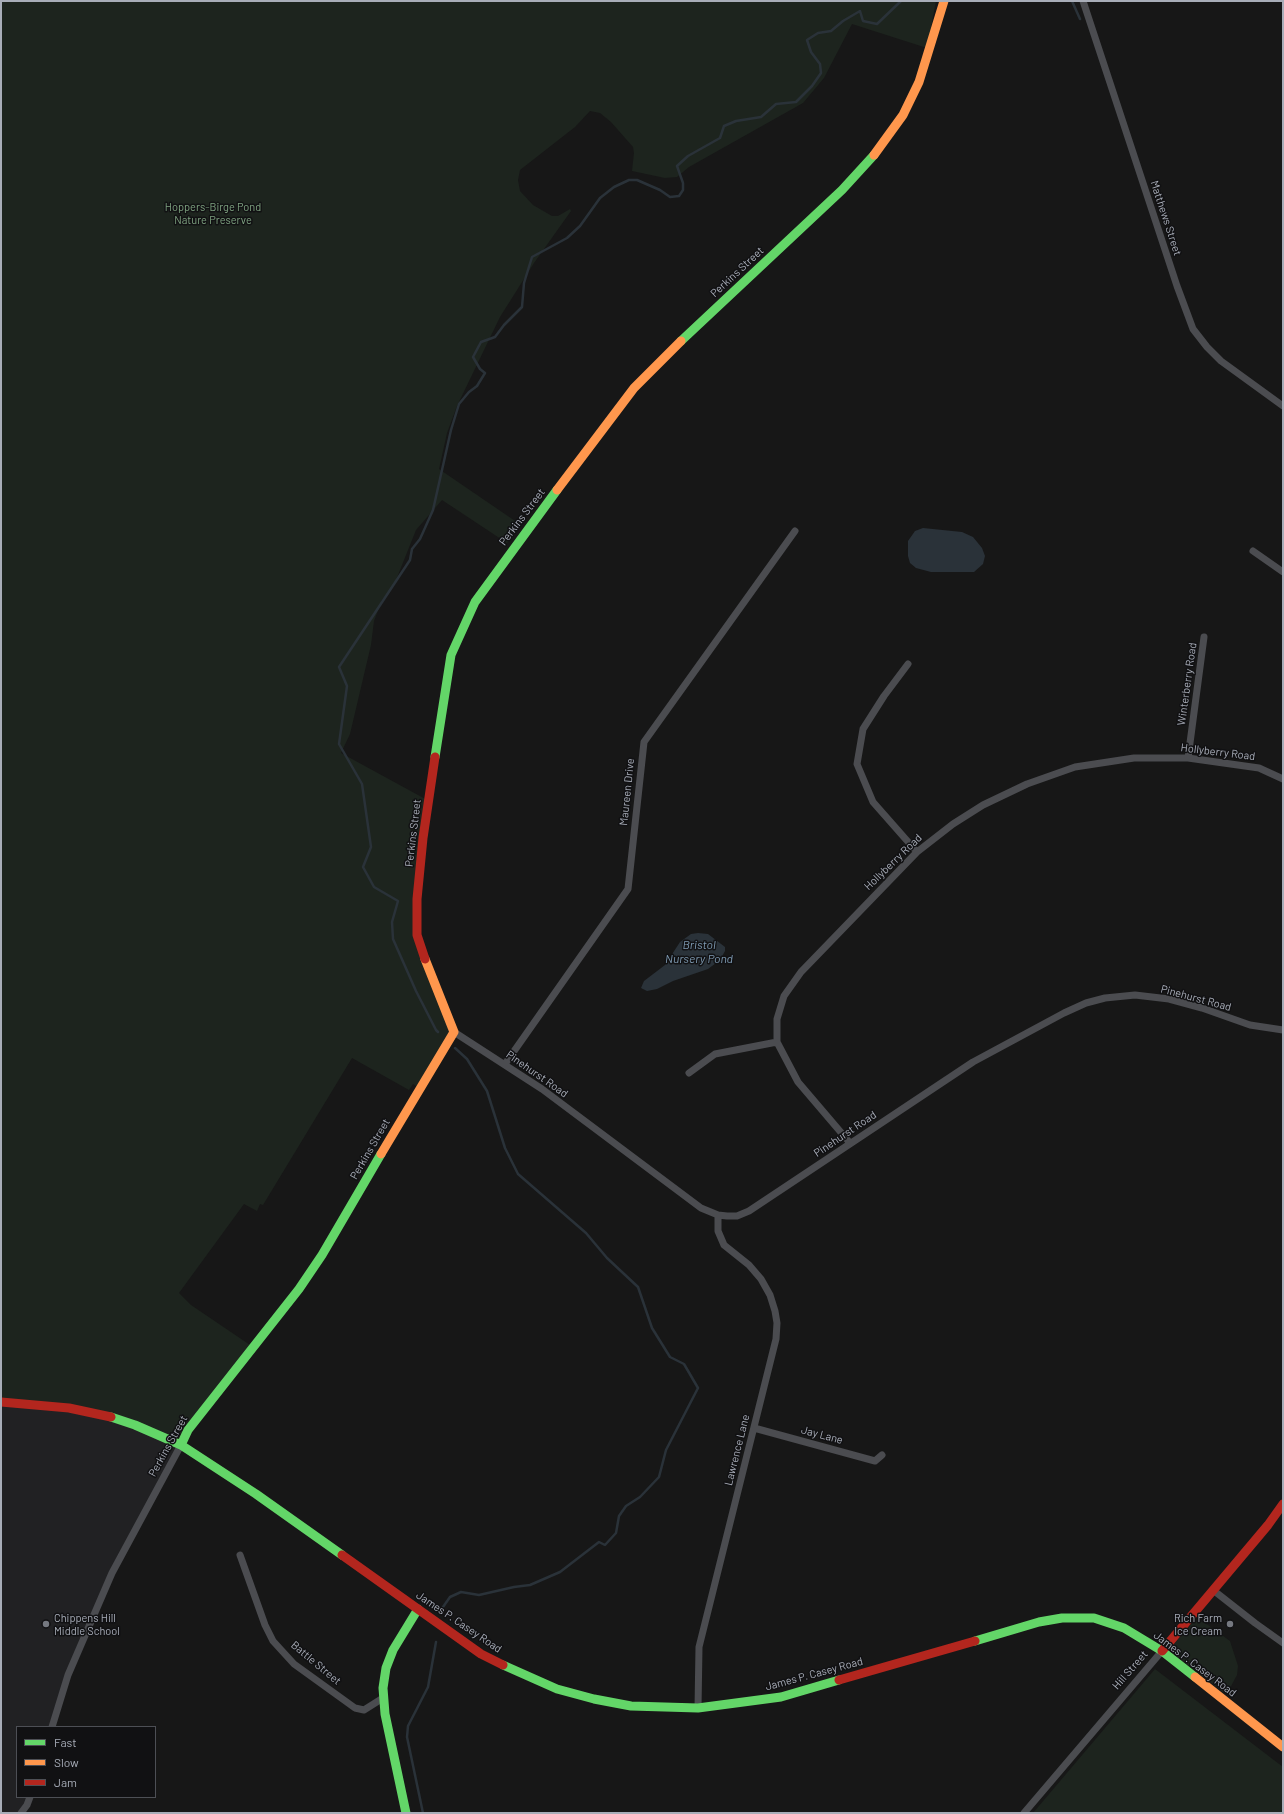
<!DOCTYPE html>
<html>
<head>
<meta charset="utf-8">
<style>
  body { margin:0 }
  #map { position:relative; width:1284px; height:1814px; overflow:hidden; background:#171717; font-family:Barlow,sans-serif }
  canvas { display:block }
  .frame { position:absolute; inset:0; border:2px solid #a8adb8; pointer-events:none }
  .legend { position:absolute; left:16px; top:1726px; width:140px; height:72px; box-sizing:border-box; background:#111113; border:1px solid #4d4f55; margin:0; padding:5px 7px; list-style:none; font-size:12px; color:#a8adb8 }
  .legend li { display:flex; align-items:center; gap:8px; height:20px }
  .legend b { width:20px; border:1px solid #4d4f55 }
</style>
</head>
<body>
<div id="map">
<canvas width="1284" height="1814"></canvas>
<div class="frame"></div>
<ul class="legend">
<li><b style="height:5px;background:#63d668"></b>Fast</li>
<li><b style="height:5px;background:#ff974d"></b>Slow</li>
<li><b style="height:5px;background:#b3261e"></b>Jam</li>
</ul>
</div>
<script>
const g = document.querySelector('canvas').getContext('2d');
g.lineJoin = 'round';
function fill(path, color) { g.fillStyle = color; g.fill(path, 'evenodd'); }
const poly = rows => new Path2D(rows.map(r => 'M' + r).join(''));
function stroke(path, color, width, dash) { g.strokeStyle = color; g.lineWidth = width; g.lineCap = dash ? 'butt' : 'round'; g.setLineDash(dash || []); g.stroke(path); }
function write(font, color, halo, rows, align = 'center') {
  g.font = font + ' Barlow,sans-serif'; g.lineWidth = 3; g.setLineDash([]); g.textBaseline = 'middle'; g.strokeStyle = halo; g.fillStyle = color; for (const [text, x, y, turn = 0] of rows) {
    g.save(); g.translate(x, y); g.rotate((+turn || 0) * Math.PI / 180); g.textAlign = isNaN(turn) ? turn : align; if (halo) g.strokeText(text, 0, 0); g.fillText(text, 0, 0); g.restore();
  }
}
fill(poly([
  [1,1402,104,1415,181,1445,112,1573,68,1675,52,1727,17,1727,17,1797,30,1797,21,1813,1,1813]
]), '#212123');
fill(poly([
  [1,1,936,1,927,48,852,24,824,78,803,103,689,167,677,177,665,178,632,171,634,153,633,147,611,122,600,113,590,111,575,127,520,170,518,180,520,191,533,205,552,216,558,216,570,209,571,211,534,263,500,317,457,406,447,433,439,469,521,525,507,543,442,500,416,530,394,585,382,600,374,621,371,645,350,734,341,753,429,801,417,935,454,1032,419,1088,413,1084,409,1090,352,1058,263,1205,260,1204,257,1211,244,1204,179,1293,191,1305,253,1347,181,1445,120,1420,1,1402],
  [1193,1622,1202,1622,1208,1625,1230,1641,1238,1666,1237,1675,1230,1688,1223,1692,1177,1657,1174,1650,1174,1644],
  [1155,1669,1283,1767,1283,1813,1033,1813]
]), '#1d241e');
fill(poly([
  [923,528,962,532,973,537,982,548,985,556,983,564,974,572,931,572,916,568,910,563,908,556,908,541,915,531],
  [698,933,708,934,725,947,725,951,720,960,708,969,673,981,657,989,647,991,641,988,644,981,665,965,680,942,691,934]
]), '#2a3239');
stroke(poly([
  [1072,1,1080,19],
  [438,1032,436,1030,416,991,393,939,392,922,398,901,374,887,363,867,371,847,362,784,339,744,347,686,339,667,410,560,412,549,420,539,433,510,451,430,459,404,469,392,477,386,485,373,480,369,473,357,481,342,495,337,504,325,522,307,524,283,532,257,567,238,580,226,600,198,614,187,629,180,637,180,660,190,670,197,679,196,683,190,683,183,677,166,688,156,720,138,724,126,736,121,761,117,776,104,796,102,812,86,821,73,820,64,811,52,807,40,818,33,831,31,843,21,860,11,863,21,877,24,901,1],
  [443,1607,450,1597,461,1592,479,1595,514,1587,530,1585,560,1572,599,1542,605,1545,616,1533,619,1516,626,1506,640,1497,659,1477,666,1450,698,1388,684,1364,670,1357,652,1328,638,1287,607,1258,586,1233,518,1174,505,1148,487,1091,467,1059,455,1048],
  [423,1813,407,1737,408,1726,428,1687,436,1642]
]), '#2a3239', 2.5);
stroke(poly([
  [1083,1,1177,286,1193,329,1207,347,1221,361,1283,406],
  [1253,551,1283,572],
  [908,664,884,696,863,729,857,764,873,802,917,852],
  [1188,758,1204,637],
  [454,1032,542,1089,701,1208,718,1215,727,1216,737,1216,749,1211,973,1062,1064,1013,1086,1003,1105,998,1135,995,1169,999,1202,1008,1250,1025,1283,1030],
  [505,1064,628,889,644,742,795,531],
  [689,1073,715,1054,777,1042],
  [850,1143,798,1082,777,1042,777,1019,784,996,801,972,917,852,953,824,983,805,1027,784,1075,767,1134,758,1188,758,1259,768,1283,779],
  [754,1428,875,1461,882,1455],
  [240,1555,265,1625,273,1641,294,1664,355,1708,364,1710,383,1698],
  [1213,1590,1255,1623,1283,1643],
  [698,1708,699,1647,776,1339,777,1323,775,1311,770,1295,761,1279,749,1265,724,1245,718,1231,718,1215],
  [52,1727,68,1675,112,1573,181,1445],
  [21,1813,27,1805,30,1797],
  [1024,1813,1162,1651]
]), '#4b4c50', 7);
stroke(poly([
  [681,341,842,190,874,155],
  [435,757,451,655,475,602,557,490],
  [111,1417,135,1425,181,1445,256,1494,342,1555],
  [181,1445,188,1430,299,1289,322,1255,381,1154],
  [975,1641,1039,1622,1062,1618,1094,1618,1124,1628,1162,1651,1195,1677],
  [503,1665,557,1689,594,1699,631,1706,698,1708,781,1697,839,1680],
  [406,1813,385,1714,383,1688,386,1668,393,1650,418,1609]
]), '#63d668', 9);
stroke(poly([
  [874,155,903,115,919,82,944,1],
  [557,490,634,388,681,341],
  [381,1154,454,1032,425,959],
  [1195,1677,1283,1747]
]), '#ff974d', 9);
stroke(poly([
  [425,959,417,935,417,899,423,838,435,757],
  [1,1402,69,1408,111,1417],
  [342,1555,481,1654,503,1665],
  [1162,1651,1268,1525,1283,1504],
  [839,1680,975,1641]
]), '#b3261e', 9);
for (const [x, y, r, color] of [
  [46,1624,4,"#757880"],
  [1230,1624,4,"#757880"]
]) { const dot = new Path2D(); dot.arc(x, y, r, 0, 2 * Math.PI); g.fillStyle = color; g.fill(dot); stroke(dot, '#111113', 1.5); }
write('11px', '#7fa381', '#111113', [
  ["Hoppers-Birge Pond",213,207],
  ["Nature Preserve",213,220]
]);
write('11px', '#a8adb8', '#111113', [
  ["Matthews Street",1166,218,72],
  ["Perkins Street",737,272,-43],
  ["Perkins Street",522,517,-53],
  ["Winterberry Road",1187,684,-82],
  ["Hollyberry Road",1218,752,7],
  ["Maureen Drive",627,792,-84],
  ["Perkins Street",413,833,-83],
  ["Hollyberry Road",893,862,-44],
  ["Pinehurst Road",1196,998,15],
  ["Pinehurst Road",537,1074,35],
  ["Pinehurst Road",845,1134,-34],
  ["Perkins Street",370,1149,-60],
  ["Jay Lane",822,1435,15],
  ["Perkins Street",168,1446,-61],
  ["Lawrence Lane",737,1450,-76],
  ["James P. Casey Road",459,1622,34],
  ["Battle Street",316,1663,40],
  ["James P. Casey Road",1195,1664,37],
  ["Hill Street",1130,1670,-49],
  ["James P. Casey Road",814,1674,-15]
]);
write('11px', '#a8adb8', '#111113', [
  ["Chippens Hill",54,1618],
  ["Middle School",54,1631],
  ["Rich Farm",1222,1618,"right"],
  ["Ice Cream",1222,1631,"right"]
], 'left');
write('italic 12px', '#7f9bb3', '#111113', [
  ["Bristol",699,945],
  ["Nursery Pond",699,959]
]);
</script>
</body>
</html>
